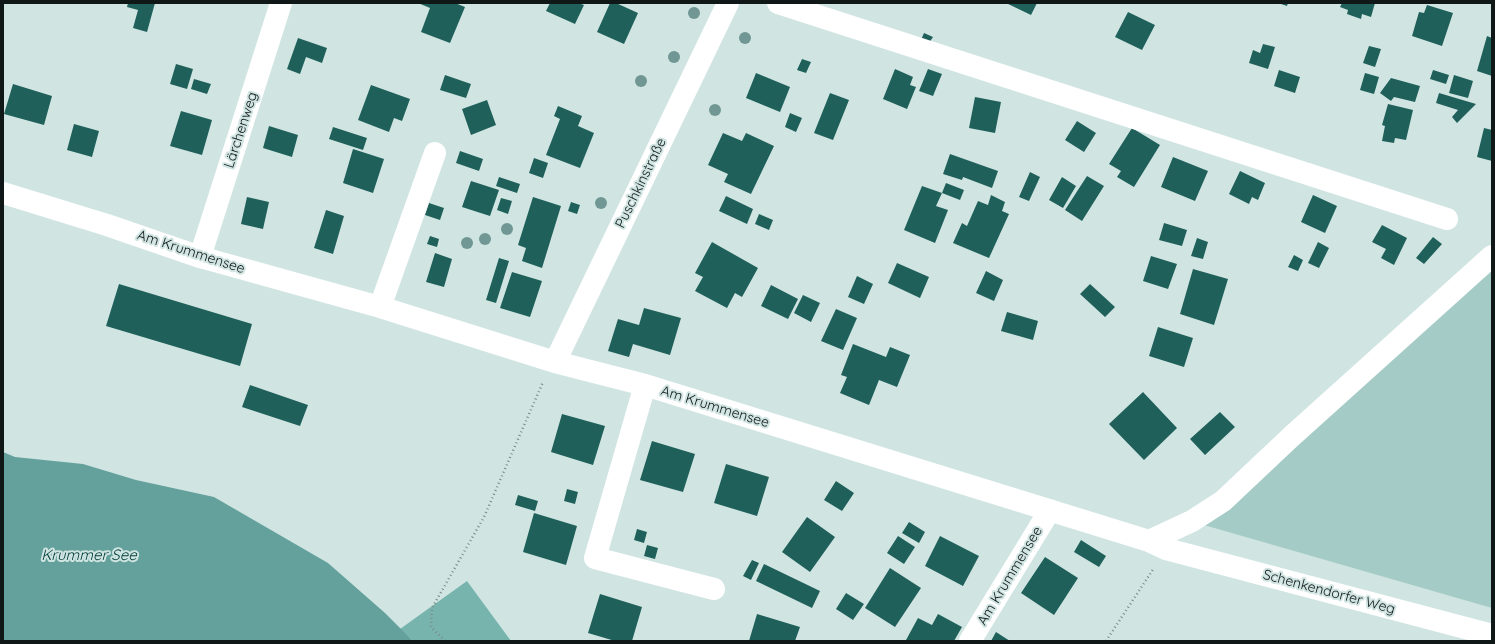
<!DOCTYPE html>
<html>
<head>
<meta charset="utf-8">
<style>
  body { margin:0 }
  #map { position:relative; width:1495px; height:644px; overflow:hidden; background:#d0e5e2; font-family:Quicksand,sans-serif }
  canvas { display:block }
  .frame { position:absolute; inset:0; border:4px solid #101717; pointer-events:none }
</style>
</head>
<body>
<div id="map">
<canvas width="1495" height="644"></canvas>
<div class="frame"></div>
</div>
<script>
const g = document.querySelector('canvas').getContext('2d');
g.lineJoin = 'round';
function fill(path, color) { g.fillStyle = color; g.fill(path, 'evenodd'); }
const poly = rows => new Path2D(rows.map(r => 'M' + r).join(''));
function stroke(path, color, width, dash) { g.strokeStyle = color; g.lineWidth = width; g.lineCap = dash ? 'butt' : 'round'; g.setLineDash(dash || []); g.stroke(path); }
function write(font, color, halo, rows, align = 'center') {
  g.font = font + ' Quicksand,sans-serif'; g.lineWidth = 4; g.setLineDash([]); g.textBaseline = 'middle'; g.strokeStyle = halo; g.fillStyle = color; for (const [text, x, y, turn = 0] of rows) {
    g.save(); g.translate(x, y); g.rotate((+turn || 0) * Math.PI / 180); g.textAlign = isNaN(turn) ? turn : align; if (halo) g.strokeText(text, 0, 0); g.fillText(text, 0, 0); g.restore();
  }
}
fill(poly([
  [1492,265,1492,608,1204,525]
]), '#a4cbc6');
fill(poly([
  [467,581,511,641,413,641,400,629]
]), '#77b4ae');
fill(poly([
  [3,452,15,457,83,464,136,480,214,497,328,563,385,613,413,641,3,641]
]), '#64a19c');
fill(poly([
  [128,3,155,3,147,32,133,28,138,10,127,7],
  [418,3,455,3,465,7,450,43,421,32,430,8],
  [550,3,578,3,584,5,575,24,546,11],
  [610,3,616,3,638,13,624,44,597,32],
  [1006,3,1037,3,1031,15],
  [1278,3,1288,3,1287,6],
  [1342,3,1375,3,1371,17,1362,14,1361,19,1347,14,1348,10,1340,7],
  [1427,5,1453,13,1442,46,1412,36,1419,12,1424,13],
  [1128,12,1155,25,1142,50,1115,37],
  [924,33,933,37,929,43,921,40],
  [1487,36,1492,38,1492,76,1477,71],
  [298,38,327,48,322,63,306,57,300,74,287,69],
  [1263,44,1275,47,1268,69,1249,63,1253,50,1260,53],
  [1369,46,1381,49,1375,67,1363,63],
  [802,59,811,62,806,73,797,70],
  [176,64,193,69,187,89,170,84],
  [895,69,913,77,910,85,916,87,907,109,883,99],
  [928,69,942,74,933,96,919,91],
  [1279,70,1300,77,1295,93,1274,86],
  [1433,70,1449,75,1446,84,1430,79],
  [756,73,790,87,780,112,746,98],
  [1365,73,1379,77,1374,94,1360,90],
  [445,75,471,84,466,98,440,90],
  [1454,75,1473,81,1468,98,1449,93],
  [1391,78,1420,86,1415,102,1394,97,1391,101,1380,93],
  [194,79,211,84,207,94,191,89],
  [13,84,52,96,44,125,4,114],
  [371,85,410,99,402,121,394,118,389,132,358,120],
  [830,93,849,100,833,140,814,133],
  [1439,93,1476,104,1457,123,1452,117,1458,110,1436,103],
  [975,97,1001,102,995,133,969,128],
  [487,100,496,125,471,135,462,109],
  [1388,104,1413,110,1406,140,1395,138,1394,143,1382,141,1385,126,1382,125],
  [558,106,582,116,578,126,594,133,580,168,546,155,560,119,554,116],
  [181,111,212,120,202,155,170,146],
  [790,113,802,118,796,132,785,127],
  [1077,121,1096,133,1084,152,1065,140],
  [74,124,99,131,92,157,67,150],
  [269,126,298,135,292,157,263,148],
  [333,127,367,138,363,150,329,139],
  [1132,128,1160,145,1134,187,1117,177,1121,171,1109,164],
  [1484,128,1492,130,1492,161,1477,157],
  [723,133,742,141,746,133,774,146,751,194,724,182,728,174,708,165],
  [353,149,384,159,373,193,343,183],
  [460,151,483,159,479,171,456,163],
  [950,154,998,171,992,188,963,177,962,180,943,174],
  [1173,157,1208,171,1195,201,1161,187],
  [534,158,548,163,543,178,529,173],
  [1240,171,1265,183,1258,200,1252,197,1249,204,1229,194],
  [1030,172,1040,177,1029,201,1019,197],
  [1087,176,1104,186,1082,221,1065,210],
  [499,177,520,184,517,193,496,186],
  [1062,177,1076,186,1063,208,1049,200],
  [471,181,499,190,490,216,462,207],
  [946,183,964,190,960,200,942,193],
  [922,186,942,193,936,206,948,210,935,243,904,230],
  [991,195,1005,202,1002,211,1009,214,989,258,953,243,962,223,967,226,978,201,988,205],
  [1313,195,1337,206,1325,233,1301,222],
  [726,196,753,209,747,224,719,211],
  [247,197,269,202,263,229,241,224],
  [533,197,561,206,542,268,522,261,526,248,518,245],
  [501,198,512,201,508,214,497,210],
  [571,202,580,205,577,214,568,211],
  [429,203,444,208,440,220,425,215],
  [326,210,344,216,333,254,314,248],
  [759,214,773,220,769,230,755,224],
  [1164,223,1187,230,1182,246,1159,240],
  [1382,225,1407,238,1394,265,1381,258,1386,249,1372,242],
  [430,236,439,239,437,247,427,244],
  [1433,237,1442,244,1424,264,1416,258],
  [1197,238,1208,242,1203,259,1191,256],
  [712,242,758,268,742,297,735,293,727,308,695,291,703,277,695,273],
  [1318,242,1329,248,1319,268,1308,263],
  [435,253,452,259,444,287,426,282],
  [1294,255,1303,260,1298,271,1288,267],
  [1151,256,1177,264,1168,289,1143,281],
  [499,258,509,261,496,303,486,300],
  [897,263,929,277,920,298,888,283],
  [1193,269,1228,279,1214,325,1180,314],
  [986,271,1003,280,994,301,976,293],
  [512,272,542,281,530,317,500,308],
  [857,276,873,284,864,304,848,297],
  [119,284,252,324,240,366,106,326],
  [1090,284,1115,307,1105,317,1080,294],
  [771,285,798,299,788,319,761,306],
  [803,295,820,303,811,322,794,313],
  [644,308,681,318,670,355,633,344,629,357,608,351,618,319,639,325],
  [836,309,857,318,843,350,821,341],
  [1007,312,1038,321,1033,340,1001,331],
  [1158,327,1193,338,1184,367,1149,356],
  [853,344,886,357,890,347,910,355,897,387,879,380,869,405,840,393,847,377,841,375],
  [250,385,308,405,300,426,242,407],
  [1143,392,1177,428,1144,460,1109,424],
  [1220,412,1235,427,1205,455,1190,439],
  [562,414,605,426,593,465,551,452],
  [652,441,695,454,683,492,640,480],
  [726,464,769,477,757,516,714,503],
  [836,481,854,493,842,511,824,500],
  [567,489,578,492,575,504,564,501],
  [518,495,538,501,535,511,515,505],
  [534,513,577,526,566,565,523,552],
  [807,517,835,537,810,572,782,552],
  [909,522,925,532,919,543,902,533],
  [637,529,647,532,644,543,634,540],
  [898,536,915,547,904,564,887,553],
  [940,536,979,556,963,586,925,566],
  [1081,540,1106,556,1099,567,1074,552],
  [647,545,658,548,655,559,644,556],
  [1045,557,1078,578,1054,615,1021,593],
  [752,560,759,563,751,580,743,576],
  [764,564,820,591,812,608,756,581],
  [890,568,921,588,895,627,865,608],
  [846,593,864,604,853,620,836,609],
  [600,594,642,607,632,641,615,641,588,633],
  [757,614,800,627,795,641,749,641],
  [938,614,962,627,954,641,906,640,918,618,932,625],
  [996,632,1010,641,991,641]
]), '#20605b');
stroke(poly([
  [445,641,431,627,432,608,484,517,543,382],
  [1106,641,1154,568]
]), '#7c8b89', 2.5, [1, 3]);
stroke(poly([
  [778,3,1447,219],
  [3,193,107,225,200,257,380,307,555,362,645,385,1149,541,1166,549,1492,635],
  [200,257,281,3],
  [380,307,435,153],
  [555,362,728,3],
  [645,385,595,558,714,589],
  [1149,541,1192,521,1223,501,1292,436,1492,256],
  [970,641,1050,510]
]), '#fff', 22);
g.fillStyle = '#719794';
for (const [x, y] of [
  [694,13],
  [745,38],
  [674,57],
  [641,81],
  [715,110],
  [601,203],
  [507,229],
  [485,239],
  [467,243]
]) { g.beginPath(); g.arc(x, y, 6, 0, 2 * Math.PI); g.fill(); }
write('14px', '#101717', '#d0e5e2', [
  ["Lärchenweg",241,130,-72],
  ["Puschkinstraße",641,183,-64],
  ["Am Krummensee",191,252,18],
  ["Am Krummensee",715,407,17],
  ["Am Krummensee",1010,576,-59],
  ["Schenkendorfer Weg",1329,592,15]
]);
write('italic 15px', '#04403d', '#d0e5e2', [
  ["Krummer See",89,555]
]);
</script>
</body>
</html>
